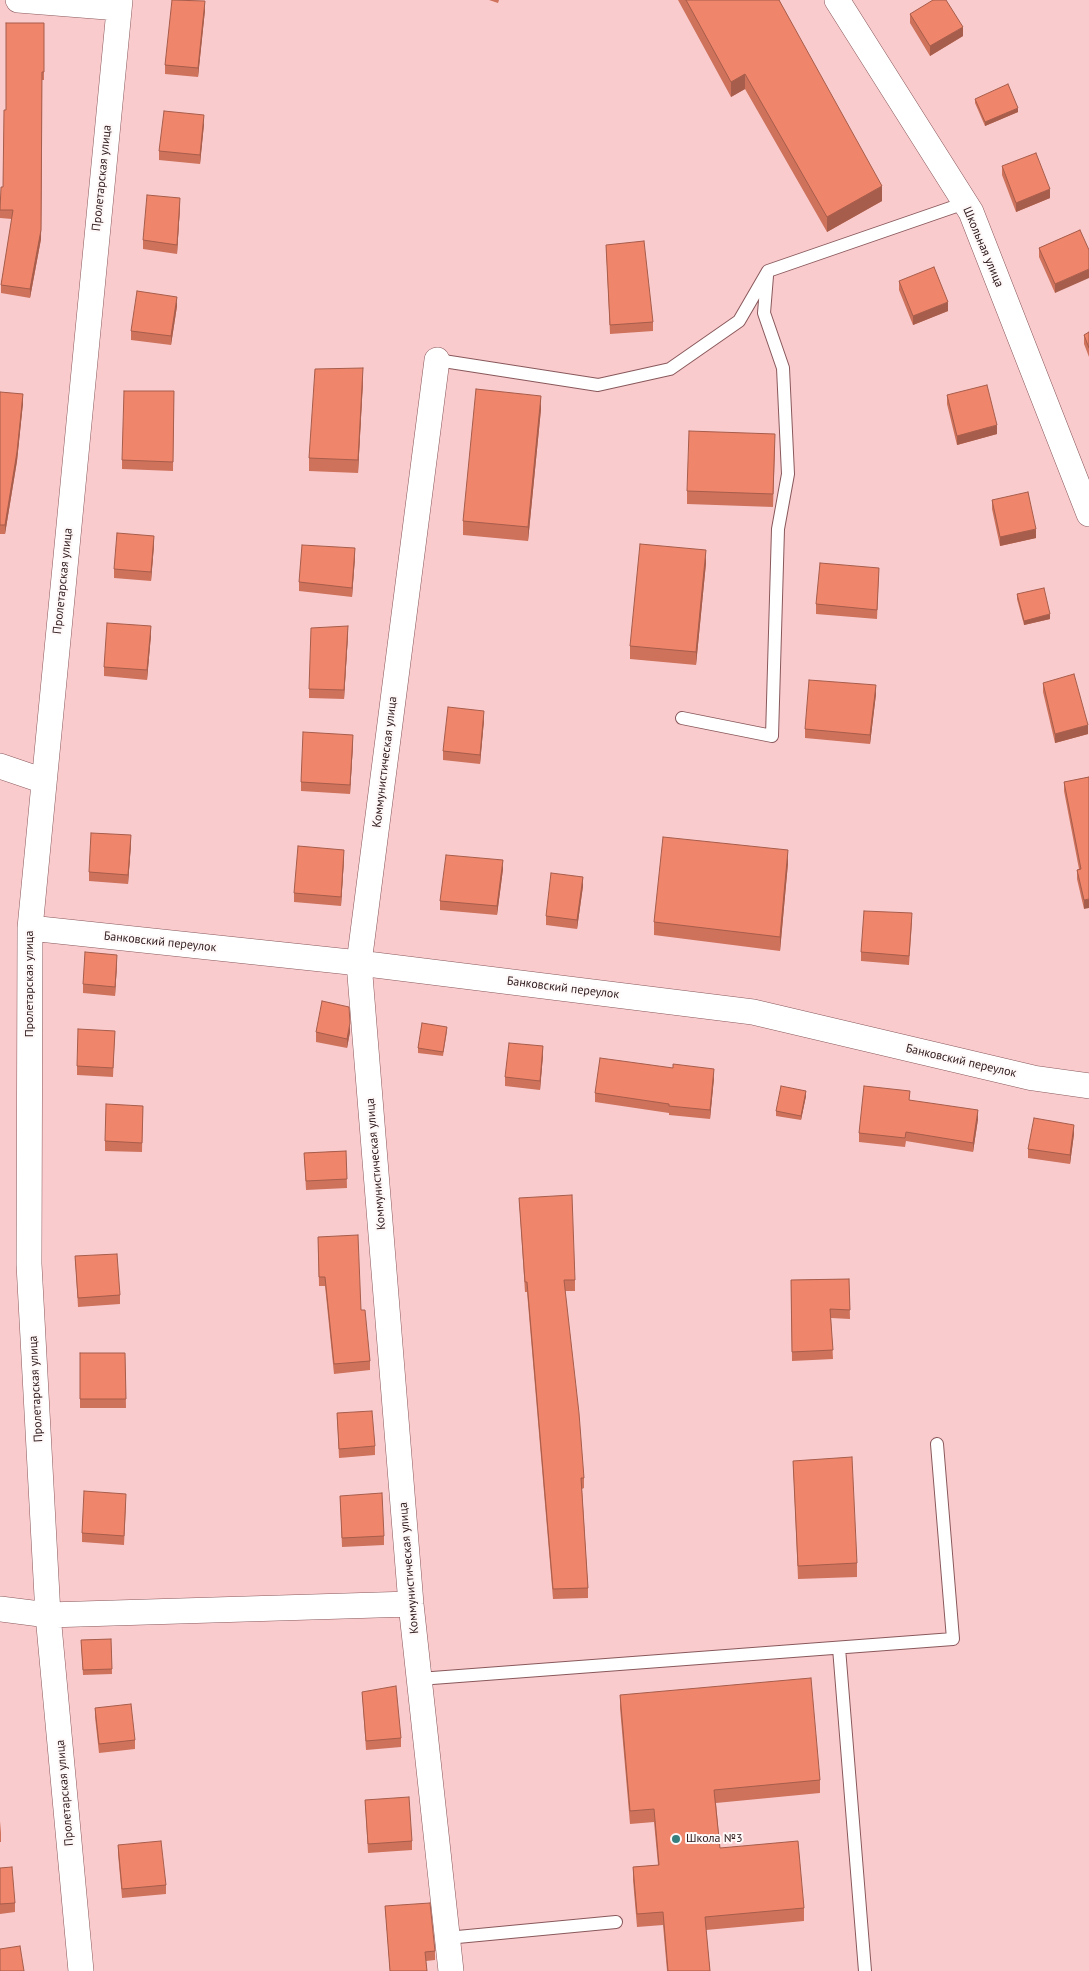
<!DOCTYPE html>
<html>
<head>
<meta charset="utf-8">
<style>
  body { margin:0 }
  canvas { display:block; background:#facbcd }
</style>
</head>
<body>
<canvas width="1089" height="1971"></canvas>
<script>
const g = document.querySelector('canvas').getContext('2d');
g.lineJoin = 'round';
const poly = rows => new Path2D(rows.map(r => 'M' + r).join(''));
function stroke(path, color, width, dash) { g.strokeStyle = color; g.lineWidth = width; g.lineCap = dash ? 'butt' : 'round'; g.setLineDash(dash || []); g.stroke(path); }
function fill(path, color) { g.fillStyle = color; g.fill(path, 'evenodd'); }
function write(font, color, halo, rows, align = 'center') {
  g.font = font + ' "PT Sans",sans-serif'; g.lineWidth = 4; g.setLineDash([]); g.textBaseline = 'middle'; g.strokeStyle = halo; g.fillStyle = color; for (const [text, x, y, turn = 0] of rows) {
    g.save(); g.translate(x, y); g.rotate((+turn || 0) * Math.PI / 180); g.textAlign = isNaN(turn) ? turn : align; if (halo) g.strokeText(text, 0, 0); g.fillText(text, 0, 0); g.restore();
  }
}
const lane = poly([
  [437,360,598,385,670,369,739,321,768,271,965,203],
  [682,718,772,736,778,529,788,474,783,368,764,313,767,276],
  [839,1648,865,1971],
  [419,1679,953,1639,937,1444],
  [447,1938,616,1922]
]);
const street = poly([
  [18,0,119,8],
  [837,0,971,212,1089,514],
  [437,360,359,963,411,1604,451,1971],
  [0,766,44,781],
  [30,928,359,963,753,1012,1033,1078,1089,1086],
  [0,1609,48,1615,411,1604],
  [81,1971,48,1615,29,1264,30,928,120,0]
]);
stroke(lane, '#89585b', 14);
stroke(street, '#89585b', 26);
stroke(lane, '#fff', 12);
stroke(street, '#fff', 25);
fill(poly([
  [489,0,499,0,498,3],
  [678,0,779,0,882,201,827,232,745,89,731,97],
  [205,10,198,77,165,74,165,65],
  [910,14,963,36,930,56,910,23],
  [44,23,44,80,42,80,41,239,30,298,1,293,1,285,12,219,0,218,0,210,3,187,6,110],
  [975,99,1018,112,985,126,975,103],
  [204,124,200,164,159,160,159,151],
  [1002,166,1050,198,1016,212,1002,175],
  [180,207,177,254,143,249,143,240],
  [1080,230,1055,293,1039,257,1039,248],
  [606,245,653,322,653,331,610,334],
  [899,281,948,311,913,325,899,290],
  [177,306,171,345,131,340,131,331],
  [1089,332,1089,357,1084,344,1084,335],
  [363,381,358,473,309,471,309,458],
  [174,391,173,471,122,469,122,460],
  [0,392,23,403,17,461,5,534,0,534],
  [947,395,997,434,957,445,947,404],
  [541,409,528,541,463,535,463,521],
  [775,447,773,507,687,504,687,491],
  [992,500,1036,538,1000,546,992,509],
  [154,545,151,581,114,578,114,569],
  [355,557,352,597,299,591,299,582],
  [706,563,696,665,630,659,630,646],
  [879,568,877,619,816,614,816,604],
  [1017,594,1050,619,1024,625,1017,599],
  [151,635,147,680,104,676,104,667],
  [348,635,344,699,309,698,309,689],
  [1043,683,1088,734,1055,743,1043,692],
  [876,694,870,744,805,738,805,729],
  [484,720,480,764,443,760,443,751],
  [353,744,350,794,301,791,301,782],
  [1089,777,1084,909,1077,879,1077,870,1079,869,1064,791,1064,782],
  [131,844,128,884,89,881,89,872],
  [344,859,341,906,294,902,294,893],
  [788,863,780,951,654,935,654,922],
  [503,869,497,915,440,910,440,901],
  [583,886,577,929,546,925,546,916],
  [912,922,909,965,861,961,861,952],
  [117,964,115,996,83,993,83,984],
  [115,1031,113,1077,77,1075,77,1066],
  [447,1031,443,1056,418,1053,418,1048],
  [316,1032,350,1032,347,1048,316,1042],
  [543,1055,540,1090,505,1086,505,1077],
  [714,1078,710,1119,669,1115,669,1113,595,1102,595,1093],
  [806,1096,801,1120,776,1116,776,1111],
  [910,1100,978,1119,973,1152,906,1141,905,1147,859,1142,859,1133],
  [143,1106,142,1152,105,1151,105,1141],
  [1074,1134,1070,1164,1028,1158,1028,1149],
  [346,1151,347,1188,306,1190,304,1153],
  [519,1198,575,1280,575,1291,565,1291,584,1478,584,1488,582,1489,588,1588,588,1598,553,1599,527,1292,525,1292],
  [318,1237,361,1310,370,1361,370,1370,334,1374,325,1286,319,1286],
  [75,1256,120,1295,120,1304,78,1307],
  [849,1279,850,1319,831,1318,833,1359,792,1361,791,1280],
  [80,1353,125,1353,126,1408,80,1408],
  [337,1413,375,1446,375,1455,339,1458],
  [793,1461,857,1563,857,1577,798,1579],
  [340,1496,384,1536,384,1545,342,1547],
  [126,1503,124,1545,82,1542,82,1533],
  [111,1639,112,1674,83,1675,81,1640],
  [362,1692,401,1738,401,1747,366,1750],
  [620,1695,820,1780,820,1793,716,1803,720,1848,804,1908,804,1921,706,1930,710,1971,667,1971,663,1925,637,1927,633,1880,633,1867,658,1865,654,1822,630,1824,620,1708],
  [95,1708,135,1740,135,1749,99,1753,95,1717],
  [365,1800,412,1841,412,1850,368,1853],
  [0,1821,1,1833,1,1842,0,1842],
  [118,1845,166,1885,166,1894,122,1898,118,1854],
  [0,1868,15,1903,15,1912,0,1914],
  [385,1906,435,1951,435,1960,426,1961,427,1971,390,1971]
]), '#ce725c');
fill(poly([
  [205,1,205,10,198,77,198,68],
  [963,27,963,36,930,56,930,46],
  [42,72,41,239,30,298,30,289],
  [745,74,745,89,731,97,731,82],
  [1018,108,1018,112,985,126,985,122],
  [204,115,204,124,200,164,200,155],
  [882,186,882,201,827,232,827,217],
  [1050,189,1050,198,1016,212,1016,203],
  [180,198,180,207,177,254,177,245],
  [1089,269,1089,278,1055,293,1055,284],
  [177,297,177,306,171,345,171,336],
  [948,302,948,311,913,325,913,316],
  [363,368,363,381,358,473,358,460],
  [23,394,23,403,17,461,5,534,5,525],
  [541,396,541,409,528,541,528,527],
  [997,425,997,434,957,445,957,436],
  [1036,529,1036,538,1000,546,1000,537],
  [154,536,154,545,151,581,151,572],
  [355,548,355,557,352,597,352,588],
  [706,550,706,563,696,665,696,652],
  [1050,614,1050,619,1024,625,1024,621],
  [151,626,151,635,147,680,147,670],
  [348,626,348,635,344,699,344,690],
  [876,685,876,694,870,744,870,735],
  [484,711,484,720,480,764,480,755],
  [1088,725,1088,734,1055,743,1055,734],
  [353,735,353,744,350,794,350,785],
  [131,835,131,844,128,884,128,875],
  [344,850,344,859,341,906,341,897],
  [788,850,788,863,780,951,780,937],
  [503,860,503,869,497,915,497,906],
  [583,877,583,886,577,929,577,920],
  [1089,899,1089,908,1084,909,1084,900],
  [117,955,117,964,115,996,115,987],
  [350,1023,350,1032,347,1048,347,1039],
  [543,1046,543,1055,540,1090,540,1081],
  [714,1069,714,1078,710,1119,710,1110],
  [806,1091,806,1096,801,1120,801,1116],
  [978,1110,978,1119,973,1152,973,1143],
  [1074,1125,1074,1134,1070,1164,1070,1155]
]), '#a75d4b');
const building = poly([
  [172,0,205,1,198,68,165,65,172,0],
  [686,0,779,0,882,186,827,217,745,74,731,82,686,0],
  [933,0,946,0,963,27,930,46,910,14,933,0],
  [6,23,44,23,44,72,42,72,41,230,30,289,1,285,13,210,0,210,1,187,3,187,4,110,6,110,6,23],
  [1008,84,1018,108,985,122,975,99,1008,84],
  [164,111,204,115,200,155,159,151,164,111],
  [1036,153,1050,189,1016,203,1002,166,1036,153],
  [147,195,180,198,177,245,143,240,147,195],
  [1080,230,1089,250,1089,269,1055,284,1039,248,1080,230],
  [644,241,653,322,610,325,606,245,644,241],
  [934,267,948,302,913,316,899,281,934,267],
  [137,291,177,297,171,336,131,331,137,291],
  [1089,332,1089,348,1084,335,1089,332],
  [363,368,358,460,309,458,315,369,363,368],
  [987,385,997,425,957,436,947,395,987,385],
  [476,389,541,396,528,527,463,521,476,389],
  [124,391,174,391,173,462,122,460,124,391],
  [0,392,23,394,17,452,5,525,0,525,0,392],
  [689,431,775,434,773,494,687,491,689,431],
  [1028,492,1036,529,1000,537,992,500,1028,492],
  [117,533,154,536,151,572,114,569,117,533],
  [640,544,706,550,696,652,630,646,640,544],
  [302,545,355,548,352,588,299,582,302,545],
  [820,563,879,568,877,610,816,604,820,563],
  [1044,588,1050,614,1024,621,1017,594,1044,588],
  [107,623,151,626,147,670,104,667,107,623],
  [348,626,344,690,309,689,311,628,348,626],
  [1074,674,1088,725,1055,734,1043,683,1074,674],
  [809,680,876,685,870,735,805,729,809,680],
  [448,707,484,711,480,755,443,751,448,707],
  [303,732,353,735,350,785,301,782,303,732],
  [1089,777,1089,899,1084,900,1077,870,1081,869,1064,782,1089,777],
  [91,833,131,835,128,875,89,872,91,833],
  [663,837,788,850,780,937,654,922,663,837],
  [298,846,344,850,341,897,294,893,298,846],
  [446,855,503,860,497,906,440,901,446,855],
  [551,873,583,877,577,920,546,916,551,873],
  [864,911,912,913,909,956,861,952,864,911],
  [85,952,117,955,115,987,83,984,85,952],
  [322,1001,349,1007,350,1023,347,1039,316,1032,322,1001],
  [422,1023,447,1027,443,1052,418,1048,422,1023],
  [78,1029,115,1031,113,1068,77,1066,78,1029],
  [509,1043,543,1046,540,1081,505,1077,509,1043],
  [600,1058,673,1068,673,1064,714,1069,710,1110,669,1106,669,1104,595,1093,600,1058],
  [781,1086,806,1091,801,1116,776,1111,781,1086],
  [864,1086,910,1091,909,1100,978,1110,973,1143,906,1132,905,1138,859,1133,864,1086],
  [106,1104,143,1106,142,1143,105,1141,106,1104],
  [1034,1118,1074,1125,1070,1155,1028,1149,1034,1118],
  [346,1151,347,1179,306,1181,304,1153,346,1151],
  [572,1195,575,1280,564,1280,579,1413,584,1478,581,1478,588,1588,553,1589,527,1282,525,1282,519,1198,572,1195],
  [358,1235,361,1310,365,1310,370,1361,334,1364,325,1277,319,1277,318,1237,358,1235],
  [117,1254,120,1295,78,1298,75,1256,117,1254],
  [849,1279,850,1310,830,1309,833,1350,792,1352,791,1280,849,1279],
  [80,1353,125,1353,126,1399,80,1399,80,1353],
  [372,1411,375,1446,339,1449,337,1413,372,1411],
  [852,1457,857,1563,798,1566,793,1461,852,1457],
  [84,1491,126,1494,124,1536,82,1533,84,1491],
  [382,1493,384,1536,342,1538,340,1496,382,1493],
  [111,1639,112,1669,83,1670,81,1640,111,1639],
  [811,1678,820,1780,714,1790,720,1848,798,1841,804,1908,705,1917,710,1971,668,1971,663,1912,637,1914,633,1867,659,1865,654,1809,630,1811,620,1695,811,1678],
  [396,1686,401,1738,366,1741,362,1692,396,1686],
  [131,1704,135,1740,99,1744,95,1708,131,1704],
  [409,1797,412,1841,368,1844,365,1800,409,1797],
  [161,1841,166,1885,122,1889,118,1845,161,1841],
  [12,1867,15,1903,0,1904,0,1868,12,1867],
  [430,1903,435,1951,425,1952,427,1971,390,1971,385,1906,430,1903],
  [20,1946,24,1971,0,1971,0,1949,20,1946]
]);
fill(building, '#ef856b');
stroke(building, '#a75d4b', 1);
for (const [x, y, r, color] of [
  [676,1839,5,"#367f7e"]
]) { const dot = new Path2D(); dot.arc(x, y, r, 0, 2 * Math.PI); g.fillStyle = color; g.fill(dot); stroke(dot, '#fef8f8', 2); }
write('12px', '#2e191b', '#fef8f8', [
  ["Пролетарская улица",102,178,-84],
  ["Школьная улица",983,247,67],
  ["Пролетарская улица",63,581,-84],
  ["Коммунистическая улица",385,762,-83],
  ["Банковский переулок",160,942,6],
  ["Пролетарская улица",30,984,-90],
  ["Банковский переулок",563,988,7],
  ["Банковский переулок",961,1061,13],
  ["Коммунистическая улица",376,1164,-95],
  ["Пролетарская улица",36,1389,-93],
  ["Коммунистическая улица",409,1568,-95],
  ["Пролетарская улица",65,1793,-95]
]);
write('12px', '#2e191b', '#fef8f8', [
  ["Школа №3",686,1839]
], 'left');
</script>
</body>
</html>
